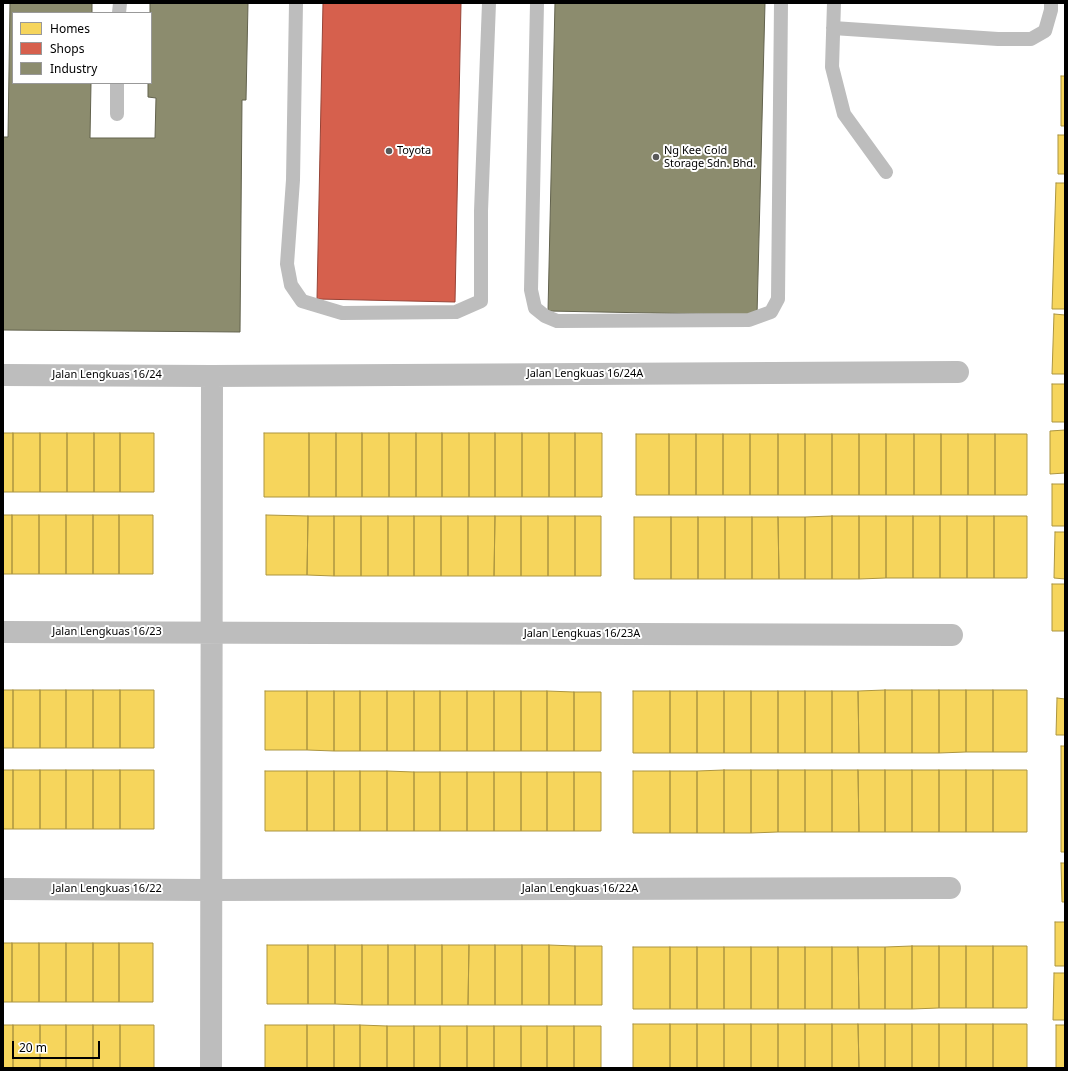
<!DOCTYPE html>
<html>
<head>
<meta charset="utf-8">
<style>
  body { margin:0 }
  #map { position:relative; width:1068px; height:1071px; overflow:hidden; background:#fff; font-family:"Noto Sans",sans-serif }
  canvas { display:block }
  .frame { position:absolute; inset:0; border:4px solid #000; pointer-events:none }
  .legend { position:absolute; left:12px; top:12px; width:140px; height:72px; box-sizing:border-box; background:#fff; border:1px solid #999; margin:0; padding:5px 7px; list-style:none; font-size:12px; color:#000 }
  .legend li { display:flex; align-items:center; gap:8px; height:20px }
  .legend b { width:20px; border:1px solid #999 }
  .scale { position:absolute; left:12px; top:1041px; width:88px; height:18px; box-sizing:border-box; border:2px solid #000; border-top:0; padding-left:5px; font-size:12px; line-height:14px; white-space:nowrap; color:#000; -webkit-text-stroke:3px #fff; paint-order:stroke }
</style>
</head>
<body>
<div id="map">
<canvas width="1068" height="1071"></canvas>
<div class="frame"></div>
<ul class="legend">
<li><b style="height:11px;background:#f6d55c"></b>Homes</li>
<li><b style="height:11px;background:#d6604d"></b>Shops</li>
<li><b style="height:11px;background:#8c8c6e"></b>Industry</li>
</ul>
<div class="scale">20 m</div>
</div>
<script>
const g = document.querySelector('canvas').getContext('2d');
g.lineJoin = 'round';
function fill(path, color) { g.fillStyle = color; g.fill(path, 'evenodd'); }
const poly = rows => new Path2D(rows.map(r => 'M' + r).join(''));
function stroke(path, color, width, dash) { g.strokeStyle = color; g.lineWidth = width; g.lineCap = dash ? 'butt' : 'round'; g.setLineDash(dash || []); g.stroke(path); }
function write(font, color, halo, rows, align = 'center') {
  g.font = font + ' "Noto Sans",sans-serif'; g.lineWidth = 4; g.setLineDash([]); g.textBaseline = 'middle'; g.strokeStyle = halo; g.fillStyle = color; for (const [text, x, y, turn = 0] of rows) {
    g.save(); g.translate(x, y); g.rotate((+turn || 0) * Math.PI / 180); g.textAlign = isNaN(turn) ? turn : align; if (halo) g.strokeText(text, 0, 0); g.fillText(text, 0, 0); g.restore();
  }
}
const homes = poly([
  [1061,76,1065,76,1065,126,1061,126,1061,76],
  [1058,135,1065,135,1065,174,1058,174,1058,135],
  [1056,183,1065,183,1065,309,1052,309,1056,183],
  [1054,314,1065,315,1065,374,1052,374,1054,314],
  [1052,384,1065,384,1065,422,1052,422,1052,384],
  [1065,430,1065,473,1050,474,1050,431,1065,430],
  [3,433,13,433,13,492,3,492,3,433],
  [13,433,40,433,40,492,13,492,13,433],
  [40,433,67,433,67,492,40,492,40,433],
  [67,433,94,433,94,492,67,492,67,433],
  [94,433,120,433,120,492,94,492,94,433],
  [120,433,154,433,154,492,120,492,120,433],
  [264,433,309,433,309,497,264,497,264,433],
  [309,433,336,433,336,497,309,497,309,433],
  [336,433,362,433,362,497,336,497,336,433],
  [362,433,389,433,389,497,362,497,362,433],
  [389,433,416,433,416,497,389,497,389,433],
  [416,433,442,433,442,497,416,497,416,433],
  [442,433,469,433,469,497,442,497,442,433],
  [469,433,495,433,495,497,469,497,469,433],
  [495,433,522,433,522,497,495,497,495,433],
  [522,433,549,433,549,497,522,497,522,433],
  [549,433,575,433,575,497,549,497,549,433],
  [575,433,602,433,602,497,575,497,575,433],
  [636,434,669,434,669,495,636,495,636,434],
  [669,434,696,434,696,495,669,495,669,434],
  [696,434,723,434,723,495,696,495,696,434],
  [723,434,750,434,750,495,723,495,723,434],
  [750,434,778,434,778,495,750,495,750,434],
  [778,434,805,434,805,495,778,495,778,434],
  [805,434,832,434,832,495,805,495,805,434],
  [832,434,859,434,859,495,832,495,832,434],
  [859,434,886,434,886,495,859,495,859,434],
  [886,434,914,434,914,495,886,495,886,434],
  [914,434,941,434,941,495,914,495,914,434],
  [941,434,968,434,968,495,941,495,941,434],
  [968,434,995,434,995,495,968,495,968,434],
  [995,434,1027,434,1027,495,995,495,995,434],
  [1052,484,1065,484,1065,526,1052,526,1052,484],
  [3,515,12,515,12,574,3,574,3,515],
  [12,515,39,515,39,574,12,574,12,515],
  [39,515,66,515,66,574,39,574,39,515],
  [66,515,93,515,93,574,66,574,66,515],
  [93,515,119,515,119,574,93,574,93,515],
  [119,515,153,515,153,574,119,574,119,515],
  [266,515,308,516,307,575,266,575,266,515],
  [308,516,334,516,334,576,307,575,308,516],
  [334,516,361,516,361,576,334,576,334,516],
  [361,516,388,516,388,576,361,576,361,516],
  [388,516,414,516,414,576,388,576,388,516],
  [414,516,441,516,441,576,414,576,414,516],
  [441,516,468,516,468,576,441,576,441,516],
  [468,516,495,516,494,576,468,576,468,516],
  [495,516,521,516,521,576,494,576,495,516],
  [521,516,548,516,548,576,521,576,521,516],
  [548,516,575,516,575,576,548,576,548,516],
  [575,516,601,516,601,576,575,576,575,516],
  [832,516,859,516,859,579,832,579,832,516],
  [832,516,832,579,805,579,805,517,832,516],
  [859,516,886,516,886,578,859,579,859,516],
  [886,516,913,516,913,578,886,578,886,516],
  [913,516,940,516,940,578,913,578,913,516],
  [940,516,967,516,967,578,940,578,940,516],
  [967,516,994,516,994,578,967,578,967,516],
  [994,516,1027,516,1027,578,994,578,994,516],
  [634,517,671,517,671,579,634,579,634,517],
  [671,517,698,517,698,579,671,579,671,517],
  [698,517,725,517,725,579,698,579,698,517],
  [725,517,752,517,752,579,725,579,725,517],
  [752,517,778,517,779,579,752,579,752,517],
  [778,517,805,517,805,579,779,579,778,517],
  [1055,532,1065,532,1065,579,1054,578,1055,532],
  [1052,584,1065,584,1065,631,1052,631,1052,584],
  [3,690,13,690,13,748,3,748,3,690],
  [13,690,40,690,40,748,13,748,13,690],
  [40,690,66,690,66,748,40,748,40,690],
  [66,690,93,690,93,748,66,748,66,690],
  [93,690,120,690,120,748,93,748,93,690],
  [120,690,154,690,154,748,120,748,120,690],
  [885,690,912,690,912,753,885,753,885,690],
  [885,690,885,753,859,753,858,691,885,690],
  [912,690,939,690,939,753,912,753,912,690],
  [939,690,966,690,966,752,939,753,939,690],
  [966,690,993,690,993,752,966,752,966,690],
  [993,690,1027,690,1027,752,993,752,993,690],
  [265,691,307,691,307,750,265,750,265,691],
  [307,691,334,691,334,751,307,750,307,691],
  [334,691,360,691,360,751,334,751,334,691],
  [360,691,387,691,387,751,360,751,360,691],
  [387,691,414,691,414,751,387,751,387,691],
  [414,691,440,691,440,751,414,751,414,691],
  [440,691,467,691,467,751,440,751,440,691],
  [467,691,494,691,494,751,467,751,467,691],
  [494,691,521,691,521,751,494,751,494,691],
  [521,691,547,691,547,751,521,751,521,691],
  [547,691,574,692,574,751,547,751,547,691],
  [633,691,670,691,670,753,633,753,633,691],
  [670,691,697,691,697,753,670,753,670,691],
  [697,691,724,691,724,753,697,753,697,691],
  [724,691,751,691,751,753,724,753,724,691],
  [751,691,778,691,778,753,751,753,751,691],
  [778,691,805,691,805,753,778,753,778,691],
  [805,691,832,691,832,753,805,753,805,691],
  [832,691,858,691,859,753,832,753,832,691],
  [574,692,601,692,601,751,574,751,574,692],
  [1057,698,1065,699,1065,735,1056,735,1057,698],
  [1061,746,1065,746,1065,852,1061,852,1061,746],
  [3,770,13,770,13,829,3,829,3,770],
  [13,770,40,770,40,829,13,829,13,770],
  [40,770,66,770,66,829,40,829,40,770],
  [66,770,93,770,93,829,66,829,66,770],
  [93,770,120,770,120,829,93,829,93,770],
  [120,770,154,770,154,829,120,829,120,770],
  [724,770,751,770,751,833,724,833,724,770],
  [724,770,724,833,697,833,697,771,724,770],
  [751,770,778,770,778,832,751,833,751,770],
  [778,770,805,770,805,832,778,832,778,770],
  [805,770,832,770,832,832,805,832,805,770],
  [832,770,858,770,859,832,832,832,832,770],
  [858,770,885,770,885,832,859,832,858,770],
  [885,770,912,770,912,832,885,832,885,770],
  [912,770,939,770,939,832,912,832,912,770],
  [939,770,966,770,966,832,939,832,939,770],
  [966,770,993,770,993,832,966,832,966,770],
  [993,770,1027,770,1027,832,993,832,993,770],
  [265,771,307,771,307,831,265,831,265,771],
  [307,771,334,771,334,831,307,831,307,771],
  [334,771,360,771,360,831,334,831,334,771],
  [360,771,387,771,387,831,360,831,360,771],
  [387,771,414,772,414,831,387,831,387,771],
  [633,771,670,771,670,833,633,833,633,771],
  [670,771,697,771,697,833,670,833,670,771],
  [414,772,440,772,440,831,414,831,414,772],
  [440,772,467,772,467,831,440,831,440,772],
  [467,772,494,772,494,831,467,831,467,772],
  [494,772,521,772,521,831,494,831,494,772],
  [521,772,547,772,547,831,521,831,521,772],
  [547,772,574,772,574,831,547,831,547,772],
  [574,772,601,772,601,831,574,831,574,772],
  [1061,863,1065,863,1065,902,1062,902,1061,863],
  [1055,922,1065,922,1065,966,1055,966,1055,922],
  [3,943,12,943,12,1002,3,1002,3,943],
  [12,943,39,943,39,1002,12,1002,12,943],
  [39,943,66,943,66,1002,39,1002,39,943],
  [66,943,93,943,93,1002,66,1002,66,943],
  [93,943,119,943,119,1002,93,1002,93,943],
  [119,943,153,943,153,1002,119,1002,119,943],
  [267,945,308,945,308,1004,267,1004,267,945],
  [308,945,335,945,335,1004,308,1004,308,945],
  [335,945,362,945,362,1005,335,1004,335,945],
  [362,945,388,945,388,1005,362,1005,362,945],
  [388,945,415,945,415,1005,388,1005,388,945],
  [415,945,442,945,442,1005,415,1005,415,945],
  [442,945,469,945,468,1005,442,1005,442,945],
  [469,945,495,945,495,1005,468,1005,469,945],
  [495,945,522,945,522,1005,495,1005,495,945],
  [522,945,549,945,549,1005,522,1005,522,945],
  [549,945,575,946,575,1005,549,1005,549,945],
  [575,946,602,946,602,1005,575,1005,575,946],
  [912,946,939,946,939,1008,912,1009,912,946],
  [912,946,912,1009,885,1009,885,947,912,946],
  [939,946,966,946,966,1008,939,1008,939,946],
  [966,946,993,946,993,1008,966,1008,966,946],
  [993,946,1027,946,1027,1008,993,1008,993,946],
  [633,947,670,947,670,1009,633,1009,633,947],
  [670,947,697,947,697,1009,670,1009,670,947],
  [697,947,724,947,724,1009,697,1009,697,947],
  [724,947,751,947,751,1009,724,1009,724,947],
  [751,947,778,947,778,1009,751,1009,751,947],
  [778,947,805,947,805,1009,778,1009,778,947],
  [805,947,832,947,832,1009,805,1009,805,947],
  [832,947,858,947,859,1009,832,1009,832,947],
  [858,947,885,947,885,1009,859,1009,858,947],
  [1054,973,1065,973,1065,1020,1053,1020,1054,973],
  [633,1024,670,1024,670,1068,633,1068,633,1024],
  [670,1024,697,1024,697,1068,670,1068,670,1024],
  [697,1024,724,1024,724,1068,697,1068,697,1024],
  [724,1024,751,1024,751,1068,724,1068,724,1024],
  [751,1024,778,1024,778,1068,751,1068,751,1024],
  [778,1024,805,1024,805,1068,778,1068,778,1024],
  [805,1024,832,1024,832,1068,805,1068,805,1024],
  [832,1024,858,1024,859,1068,832,1068,832,1024],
  [858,1024,885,1024,885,1068,859,1068,858,1024],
  [885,1024,912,1024,912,1068,885,1068,885,1024],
  [912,1024,939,1024,939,1068,912,1068,912,1024],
  [939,1024,966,1024,966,1068,939,1068,939,1024],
  [966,1024,993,1024,993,1068,966,1068,966,1024],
  [993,1024,1027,1024,1027,1068,993,1068,993,1024],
  [3,1025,13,1025,13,1068,3,1068,3,1025],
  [13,1025,40,1025,40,1068,13,1068,13,1025],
  [40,1025,66,1025,66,1068,40,1068,40,1025],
  [66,1025,93,1025,93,1068,66,1068,66,1025],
  [93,1025,120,1025,120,1068,93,1068,93,1025],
  [120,1025,154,1025,154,1068,120,1068,120,1025],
  [265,1025,307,1025,307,1068,265,1068,265,1025],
  [307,1025,334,1025,334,1068,307,1068,307,1025],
  [334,1025,360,1025,360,1068,334,1068,334,1025],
  [360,1025,387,1026,387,1068,360,1068,360,1025],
  [1056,1025,1065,1025,1065,1068,1056,1068,1056,1025],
  [387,1026,414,1026,414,1068,387,1068,387,1026],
  [414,1026,440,1026,440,1068,414,1068,414,1026],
  [440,1026,467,1026,467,1068,440,1068,440,1026],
  [467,1026,494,1026,494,1068,467,1068,467,1026],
  [494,1026,521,1026,521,1068,494,1068,494,1026],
  [521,1026,547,1026,547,1068,521,1068,521,1026],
  [547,1026,574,1026,574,1068,547,1068,547,1026],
  [574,1026,601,1026,601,1068,574,1068,574,1026]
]);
fill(homes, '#f6d55c');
stroke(homes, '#ac9540', 1);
const shops = poly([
  [323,3,461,3,455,302,317,299,323,3]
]);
fill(shops, '#d6604d');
stroke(shops, '#964336', 1);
const industry = poly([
  [10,3,92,3,92,13,13,13,13,83,91,83,90,138,155,138,156,98,148,97,148,83,151,83,151,13,150,13,150,3,248,3,246,100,242,100,240,332,3,330,3,137,8,137,10,3],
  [555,3,765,3,757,315,548,311,555,3]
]);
fill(industry, '#8c8c6e');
stroke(industry, '#62624d', 1);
stroke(poly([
  [296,3,293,180,287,264,291,285,302,301,342,313,456,312,481,301,481,211,489,3],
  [537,3,531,290,535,308,545,316,557,321,749,320,771,312,778,299,781,3],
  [834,3,832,67,844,114,886,172],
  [119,13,120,3],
  [833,28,998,39,1031,39,1045,31,1051,10,1051,3],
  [117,114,117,83]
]), '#bdbdbd', 14);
stroke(poly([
  [3,375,212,376,958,372],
  [3,632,952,635],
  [3,889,211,890,950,888],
  [211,1068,212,376]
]), '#bdbdbd', 22);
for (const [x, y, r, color] of [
  [389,151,4,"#595959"],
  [656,157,4,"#595959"]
]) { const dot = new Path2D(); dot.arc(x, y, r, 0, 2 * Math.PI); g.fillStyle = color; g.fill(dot); stroke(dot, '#fff', 1.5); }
write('11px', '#000', '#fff', [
  ["Toyota",397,151],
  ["Ng Kee Cold",664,151],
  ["Storage Sdn. Bhd.",664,164]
], 'left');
write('11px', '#000', '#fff', [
  ["Jalan Lengkuas 16/24A",585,374],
  ["Jalan Lengkuas 16/24",107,375],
  ["Jalan Lengkuas 16/23",107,632],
  ["Jalan Lengkuas 16/23A",582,634],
  ["Jalan Lengkuas 16/22",107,889],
  ["Jalan Lengkuas 16/22A",580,889]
]);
</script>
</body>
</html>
